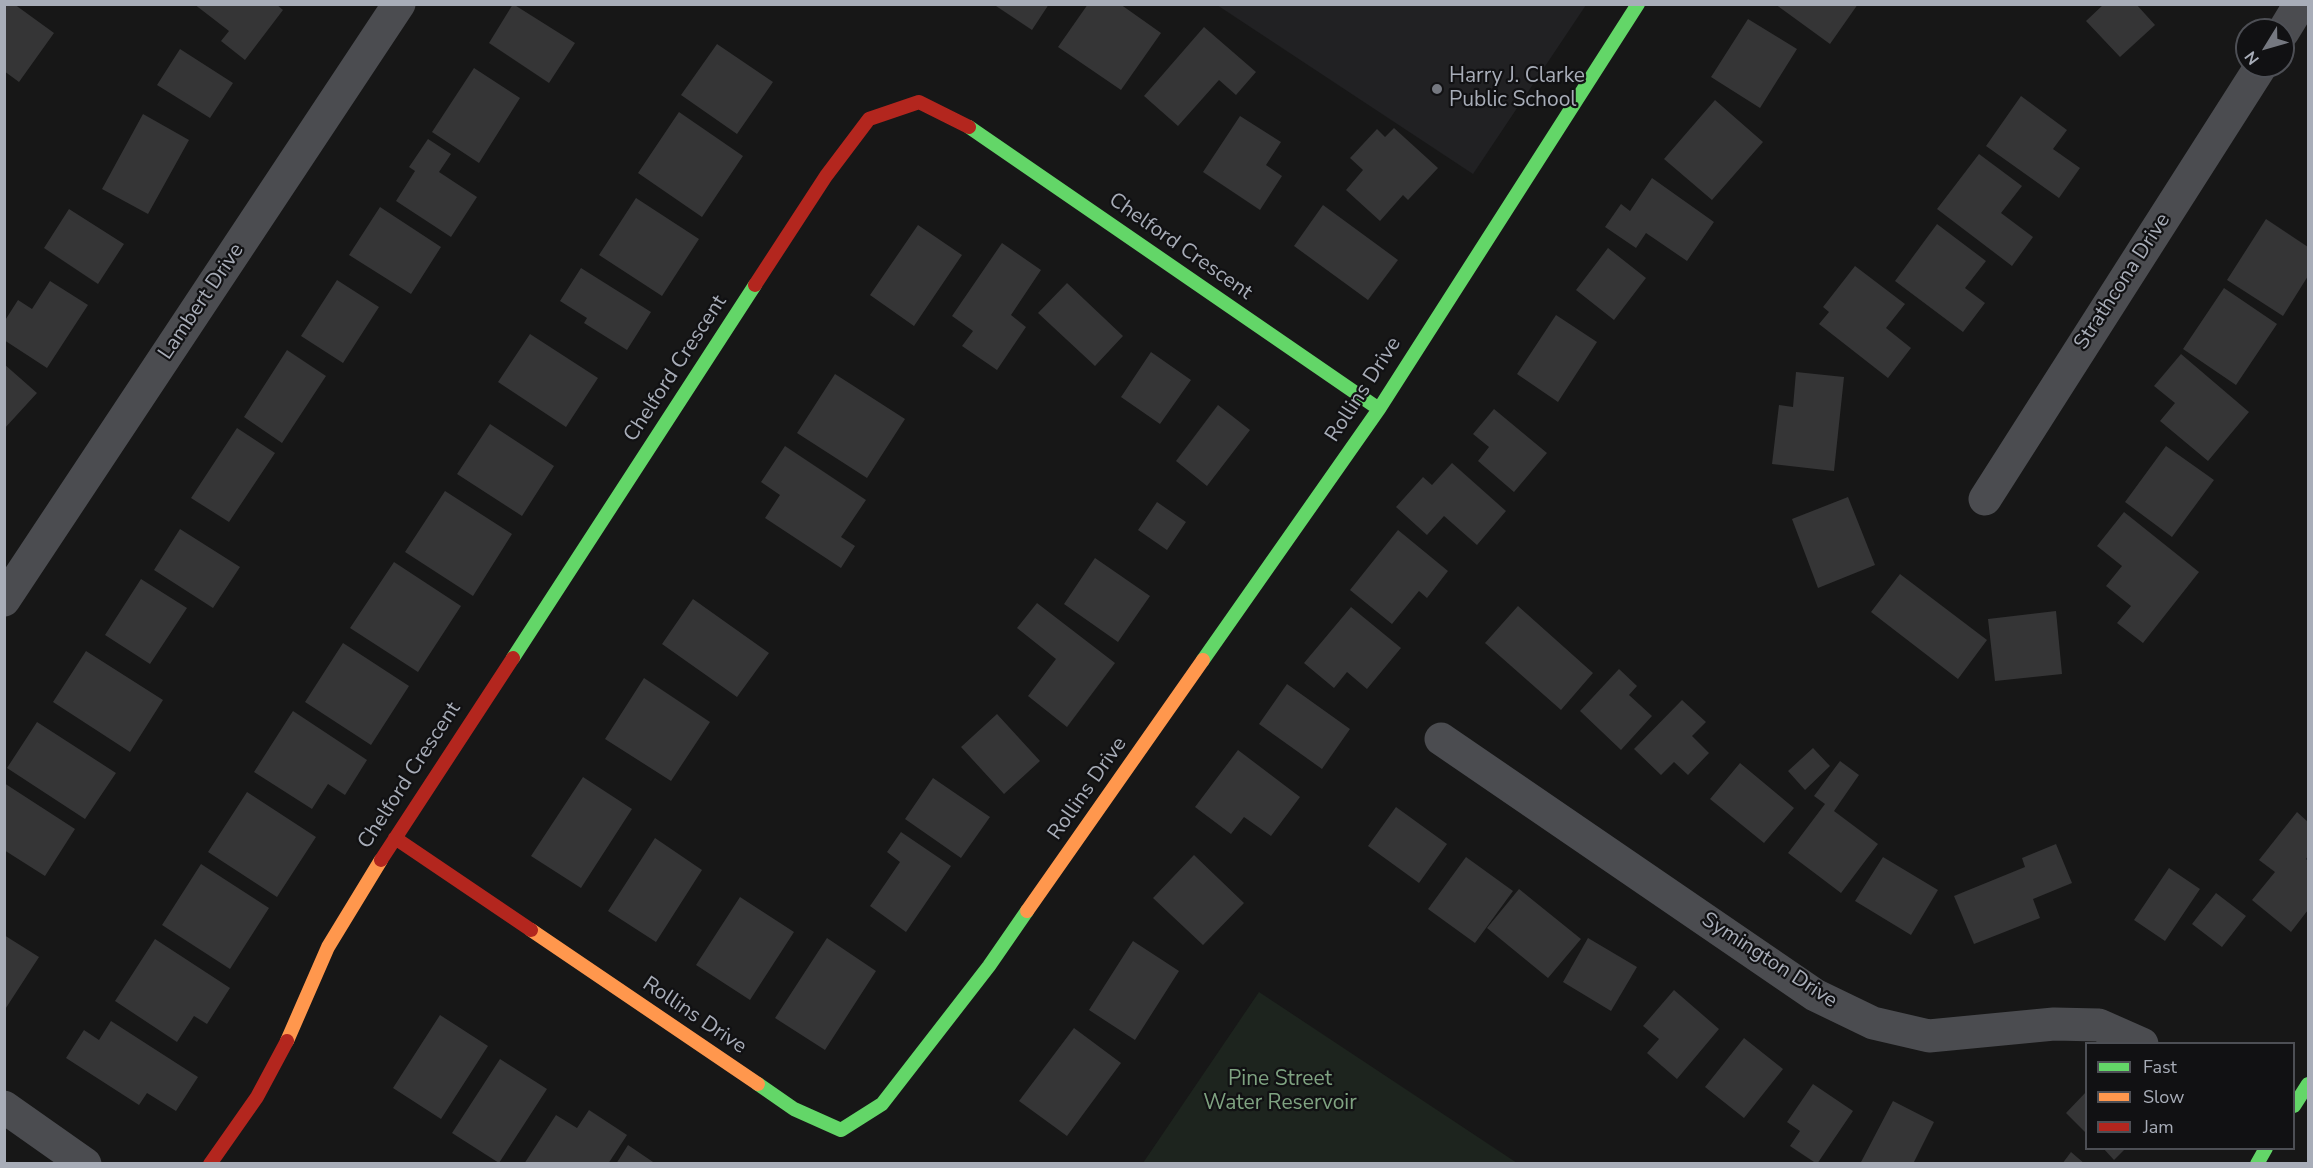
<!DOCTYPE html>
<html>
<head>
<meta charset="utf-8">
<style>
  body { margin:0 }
  #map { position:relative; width:2313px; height:1168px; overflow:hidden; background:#171717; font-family:"Nunito Sans",sans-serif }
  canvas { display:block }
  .frame { position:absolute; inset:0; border:6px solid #a8adb8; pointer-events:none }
  .legend { position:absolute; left:2085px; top:1042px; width:210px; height:108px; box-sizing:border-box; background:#111113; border:2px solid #4d4f55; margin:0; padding:8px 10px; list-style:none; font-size:18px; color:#a8adb8 }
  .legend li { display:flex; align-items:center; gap:12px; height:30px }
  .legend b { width:30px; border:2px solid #4d4f55 }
  .north { position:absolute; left:2235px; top:18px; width:60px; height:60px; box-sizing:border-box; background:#111113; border:2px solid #4d4f55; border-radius:50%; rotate:233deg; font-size:16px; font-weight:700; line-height:24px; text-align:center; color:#a8adb8 }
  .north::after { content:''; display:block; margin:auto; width:21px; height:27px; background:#757880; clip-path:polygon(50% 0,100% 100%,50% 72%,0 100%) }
</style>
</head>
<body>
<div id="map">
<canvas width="2313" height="1168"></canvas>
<div class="frame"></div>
<ul class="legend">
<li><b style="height:8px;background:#63d668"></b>Fast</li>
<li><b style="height:8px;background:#ff974d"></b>Slow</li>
<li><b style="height:8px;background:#b3261e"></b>Jam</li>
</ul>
<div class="north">N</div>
</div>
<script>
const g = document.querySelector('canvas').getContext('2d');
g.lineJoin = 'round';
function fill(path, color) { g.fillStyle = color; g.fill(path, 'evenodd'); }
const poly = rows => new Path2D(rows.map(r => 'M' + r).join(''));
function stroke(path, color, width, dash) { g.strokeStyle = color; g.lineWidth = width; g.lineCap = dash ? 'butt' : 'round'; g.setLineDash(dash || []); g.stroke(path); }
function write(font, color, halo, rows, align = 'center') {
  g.font = font + ' "Nunito Sans",sans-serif'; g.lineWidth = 4.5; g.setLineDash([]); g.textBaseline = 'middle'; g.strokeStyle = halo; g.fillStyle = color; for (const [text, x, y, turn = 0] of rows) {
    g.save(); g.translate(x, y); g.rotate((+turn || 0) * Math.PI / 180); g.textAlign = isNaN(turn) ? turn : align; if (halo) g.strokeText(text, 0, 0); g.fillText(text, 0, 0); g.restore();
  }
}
fill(poly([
  [1217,5,1586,5,1473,174]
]), '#212123');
fill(poly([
  [1259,992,1517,1163,1143,1163]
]), '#1d241e');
fill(poly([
  [4,4,14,4,54,33,19,82,4,71],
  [194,4,276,4,283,10,245,60,221,41,229,31],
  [513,4,575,43,549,83,489,43],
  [993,4,1049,4,1032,30],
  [1088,4,1120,4,1161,33,1121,90,1058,47],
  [1775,4,1858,4,1830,44],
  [2104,4,2136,4,2155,25,2120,57,2086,21],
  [1748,19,1797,49,1760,108,1711,77],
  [1204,27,1256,72,1236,95,1219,80,1178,126,1144,96],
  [717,44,773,82,737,134,681,95],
  [180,49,233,83,210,118,157,85],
  [474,68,520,98,479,163,432,132],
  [2021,96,2067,130,2053,149,2080,168,2059,198,1986,146],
  [1715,100,1763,142,1712,200,1664,159],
  [679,112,743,156,702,217,638,173],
  [143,114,189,140,148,214,102,189],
  [1240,116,1281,142,1266,165,1282,176,1260,210,1203,172],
  [1394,128,1438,168,1408,200,1403,195,1380,221,1346,190,1363,170,1350,158,1377,129,1385,137],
  [428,139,451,154,439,172,477,197,451,237,396,201,415,171,409,167],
  [1979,154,2022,186,2001,213,2033,237,2012,266,1937,209],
  [1652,178,1714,222,1687,261,1646,233,1636,248,1605,227,1621,204,1630,211],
  [636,198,699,239,662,296,599,255],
  [1323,205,1398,260,1368,300,1294,246],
  [380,207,441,247,411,294,349,255],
  [69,209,124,244,98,284,44,248],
  [2266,219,2308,247,2308,276,2283,316,2227,280],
  [1937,224,1986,261,1965,288,1985,303,1963,332,1895,281],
  [918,225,962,255,914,326,870,295],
  [1002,243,1041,270,1011,315,1026,327,997,370,962,346,973,331,952,316],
  [1608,248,1646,278,1614,320,1576,290],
  [1855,266,1905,304,1886,328,1911,348,1888,378,1819,324,1829,312,1823,307],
  [581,268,651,312,627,350,584,323,587,318,560,301],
  [337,280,379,307,343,363,301,336],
  [50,281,88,305,47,368,4,340,4,322,18,300,32,309],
  [1067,283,1123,336,1095,366,1038,313],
  [2224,288,2277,324,2236,385,2183,349],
  [1556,315,1597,342,1558,402,1517,374],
  [530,334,598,378,566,427,498,382],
  [287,350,326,376,282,443,244,417],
  [1151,352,1191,380,1160,424,1121,397],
  [2181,354,2249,412,2208,461,2160,421,2175,403,2154,386],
  [4,364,37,393,4,429],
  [1796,372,1844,377,1834,471,1772,464,1779,405,1793,407],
  [835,374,905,419,867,478,797,433],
  [1218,405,1250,430,1207,486,1176,461],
  [1494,409,1547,453,1514,492,1478,461,1489,447,1473,434],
  [490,424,554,466,522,516,457,474],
  [237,428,275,453,229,522,191,498],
  [785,446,866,500,841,537,855,546,841,568,765,518,780,495,761,482],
  [2166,446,2214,480,2172,537,2125,502],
  [1452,463,1506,511,1477,545,1444,516,1427,535,1396,507,1423,477,1432,485],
  [445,491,512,534,473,596,405,552],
  [1848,497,1875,565,1818,588,1792,519],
  [1157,502,1186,522,1167,550,1138,530],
  [2124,512,2199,572,2143,643,2117,623,2131,606,2106,586,2122,566,2097,546],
  [180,529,240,567,213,608,154,570],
  [1398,530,1448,571,1427,598,1419,591,1392,624,1350,590],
  [1095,558,1150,596,1118,642,1064,604],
  [394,562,461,606,418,672,350,628],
  [1900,574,1987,640,1958,679,1871,612],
  [141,579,187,608,150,664,105,635],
  [693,599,769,653,737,697,662,644],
  [1037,603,1115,663,1067,727,1028,696,1056,659,1017,628],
  [1518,606,1593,673,1561,710,1485,643],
  [1351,607,1401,648,1367,689,1347,672,1334,688,1304,663],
  [2056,611,2062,674,1995,681,1988,619],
  [343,643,409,686,371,745,305,702],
  [86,651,163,700,130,752,53,702],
  [1619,669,1637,686,1629,695,1652,716,1621,750,1580,711],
  [644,678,710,722,671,781,605,739],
  [1287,684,1350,729,1322,769,1259,724],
  [1682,700,1706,722,1692,736,1709,753,1688,775,1674,762,1661,775,1634,749],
  [293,711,367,760,345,795,328,784,312,809,254,772],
  [997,714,1040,761,1004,794,961,747],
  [37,722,116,773,85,819,7,768],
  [1813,748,1830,766,1805,790,1788,771],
  [1238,750,1300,797,1271,836,1244,817,1231,834,1195,807],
  [1840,761,1859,775,1834,811,1878,844,1841,893,1788,853,1825,804,1814,796],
  [1740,763,1794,808,1764,843,1710,799],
  [583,777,632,809,581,888,531,856],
  [933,778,990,817,961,858,905,819],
  [4,783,75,829,45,876,4,850],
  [247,792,316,837,277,897,208,852],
  [1396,807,1447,844,1419,883,1368,846],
  [2297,812,2308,822,2308,856,2306,859,2308,861,2308,910,2291,932,2252,900,2275,872,2259,860],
  [901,832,951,866,906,932,870,906,900,862,887,852],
  [655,838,702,870,656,942,608,911],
  [2056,844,2072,883,2033,899,2040,918,1974,944,1954,896,2025,867,2022,858],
  [1194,855,1244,903,1203,945,1153,898],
  [1466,857,1513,891,1475,943,1428,909],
  [1883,857,1938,890,1911,935,1855,901],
  [201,864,269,908,230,969,162,925],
  [2169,868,2200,889,2165,941,2134,920],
  [1519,889,1581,939,1548,978,1487,928],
  [2216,893,2246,916,2222,947,2192,924],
  [740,897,794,932,750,1000,696,965],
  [4,935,39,957,4,1011],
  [827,938,876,971,825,1050,775,1018],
  [1588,938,1637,967,1611,1011,1563,982],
  [155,939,230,988,207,1024,194,1016,177,1042,115,1001],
  [1133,941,1179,971,1135,1040,1089,1010],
  [1674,990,1719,1029,1677,1079,1647,1053,1659,1039,1643,1026],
  [440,1015,488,1046,441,1119,393,1088],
  [111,1021,198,1077,176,1111,147,1093,139,1105,66,1058,84,1030,99,1040],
  [1074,1028,1121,1063,1067,1136,1019,1101],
  [1744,1038,1783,1069,1744,1118,1705,1087],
  [500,1059,547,1089,499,1163,452,1133],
  [1813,1084,1853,1111,1817,1164,1790,1146,1800,1131,1787,1122],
  [2086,1092,2086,1133,2066,1113],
  [1893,1101,1934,1122,1913,1164,1860,1164],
  [589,1110,627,1135,608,1164,524,1164,556,1115,577,1128],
  [628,1145,656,1164,616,1164],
  [2103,1148,2126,1148,2114,1160],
  [2071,1152,2085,1164,2062,1164]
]), '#353536');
stroke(poly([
  [2283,32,2300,4],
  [1985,499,2261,66],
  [4,600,399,4],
  [1441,739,1815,995,1873,1023,1929,1036,2054,1024,2099,1025,2142,1044],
  [4,1107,85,1164]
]), '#4b4c50', 33);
stroke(poly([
  [969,127,1379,409],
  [513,658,755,285],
  [1203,660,1379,409,1638,4],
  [758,1084,794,1109,841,1130,882,1104,989,966,1027,911],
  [2294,1106,2308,1084],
  [2257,1164,2266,1148]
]), '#63d668', 14);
stroke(poly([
  [1027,911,1203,660],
  [531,930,758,1084],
  [287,1041,328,947,381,860]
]), '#ff974d', 14);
stroke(poly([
  [755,285,826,176,869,119,919,102,969,127],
  [395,838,531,930],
  [381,860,513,658],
  [210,1164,257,1097,287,1041]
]), '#b3261e', 14);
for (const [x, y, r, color] of [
  [1437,89,6,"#757880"]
]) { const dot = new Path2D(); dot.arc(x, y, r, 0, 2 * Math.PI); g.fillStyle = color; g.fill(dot); stroke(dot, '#111113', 2); }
write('21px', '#a8adb8', '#111113', [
  ["Harry J. Clarke",1449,77],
  ["Public School",1449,101]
], 'left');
write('21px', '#a8adb8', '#111113', [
  ["Chelford Crescent",1180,247,35],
  ["Strathcona Drive",2123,282,-57],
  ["Lambert Drive",202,302,-56],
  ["Chelford Crescent",676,369,-57],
  ["Rollins Drive",1364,390,-57],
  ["Chelford Crescent",410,776,-57],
  ["Rollins Drive",1088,789,-55],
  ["Symington Drive",1769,961,33],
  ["Rollins Drive",694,1016,34]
]);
write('21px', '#7fa381', '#111113', [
  ["Pine Street",1280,1080],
  ["Water Reservoir",1280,1104]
]);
</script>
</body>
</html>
